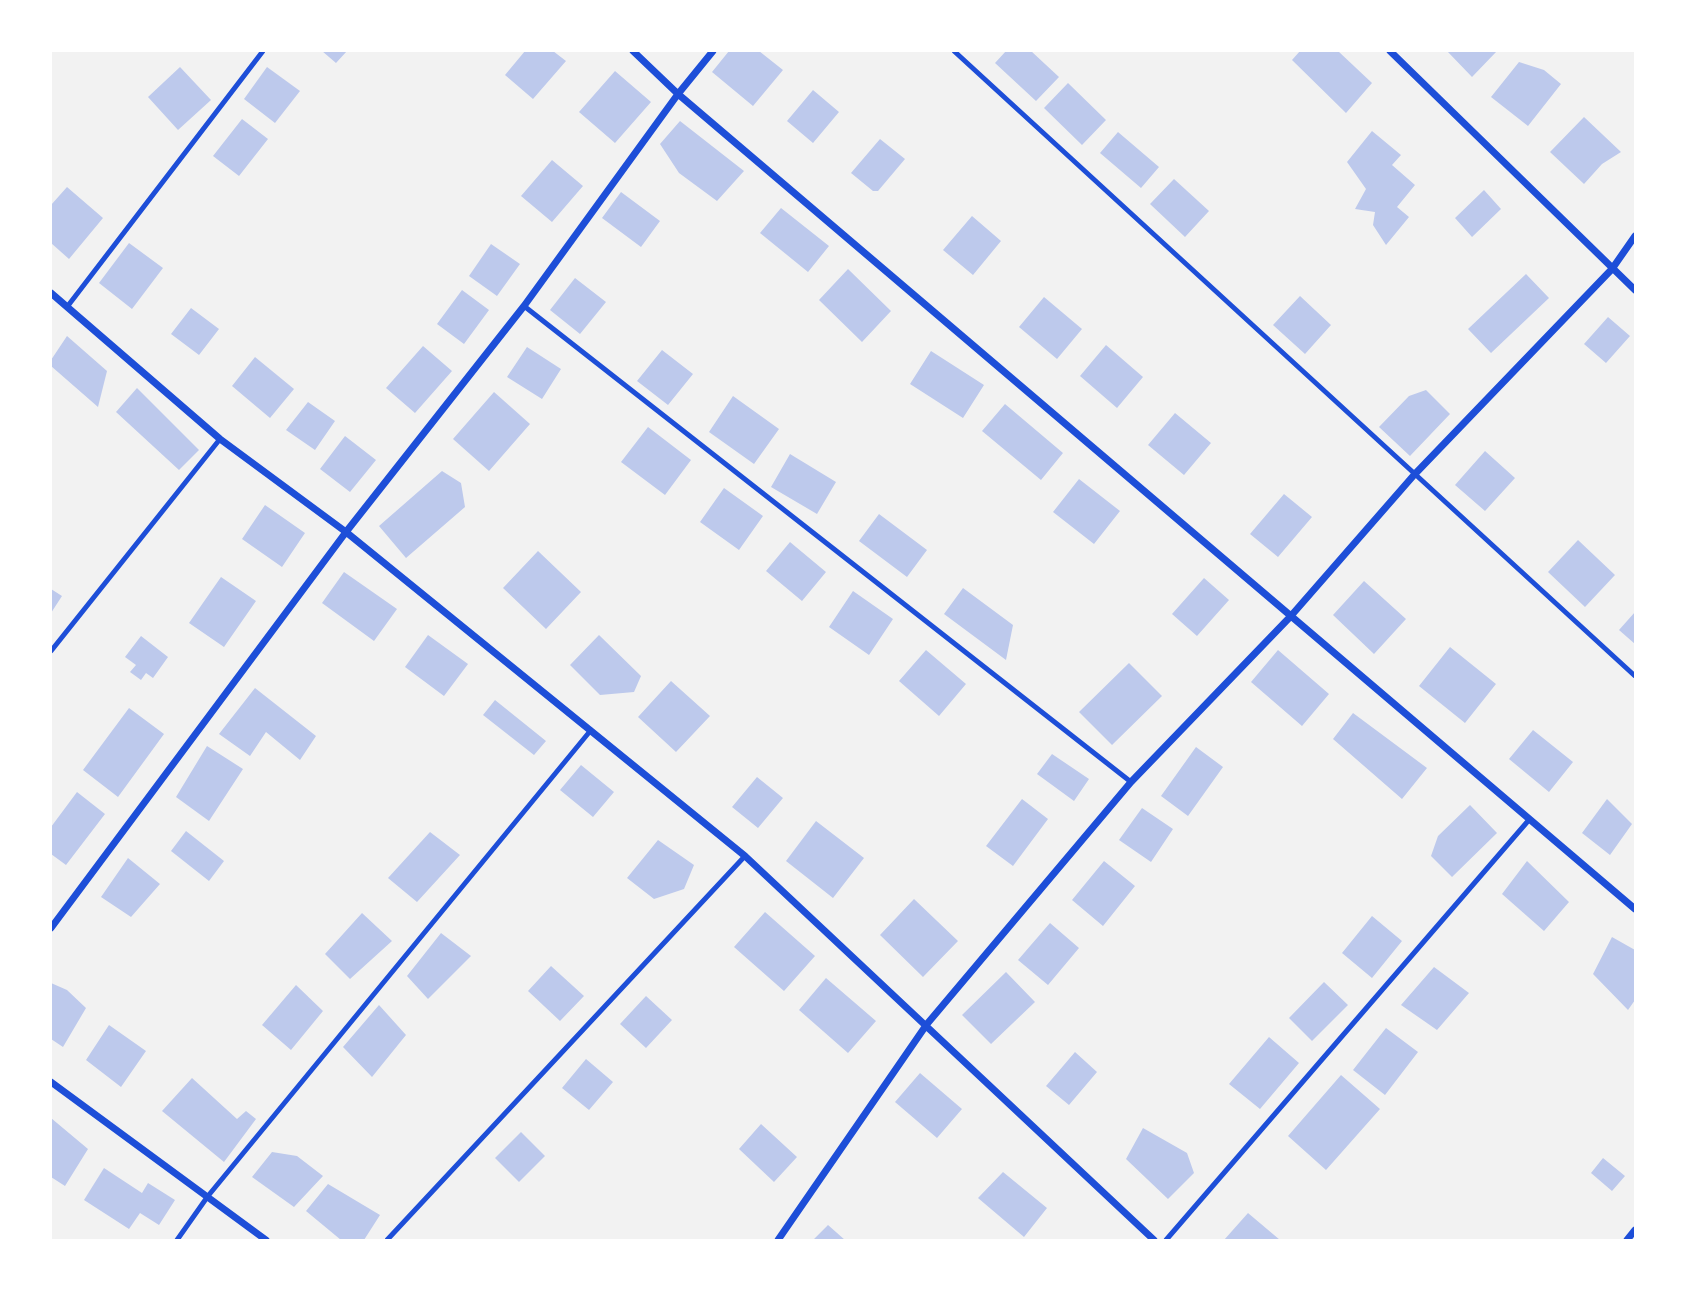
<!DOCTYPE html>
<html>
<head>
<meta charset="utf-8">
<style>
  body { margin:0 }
  #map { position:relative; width:1686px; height:1291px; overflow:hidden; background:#f2f2f2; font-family:Overpass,sans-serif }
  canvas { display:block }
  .frame { position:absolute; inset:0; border:52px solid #fff; pointer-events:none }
</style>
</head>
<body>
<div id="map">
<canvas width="1686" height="1291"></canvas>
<div class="frame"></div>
</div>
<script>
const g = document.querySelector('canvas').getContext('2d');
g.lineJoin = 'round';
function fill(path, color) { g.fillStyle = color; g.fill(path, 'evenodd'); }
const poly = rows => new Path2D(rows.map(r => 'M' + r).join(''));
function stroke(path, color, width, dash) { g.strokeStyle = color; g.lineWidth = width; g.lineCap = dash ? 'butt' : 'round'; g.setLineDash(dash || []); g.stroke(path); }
fill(poly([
  [322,51,347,51,336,63],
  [525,51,553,51,566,61,533,99,505,75],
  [729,51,759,51,783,70,753,106,712,72],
  [1006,51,1031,51,1059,77,1036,101,995,63],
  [1300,51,1338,51,1372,83,1346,113,1292,60],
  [1447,51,1497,51,1472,77],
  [1519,62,1544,70,1561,84,1528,126,1491,97],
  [180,67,211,100,178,130,148,97],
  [267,67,300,91,275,123,244,99],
  [615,71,651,102,615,143,579,112],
  [1068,83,1106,120,1082,145,1044,108],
  [813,90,839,112,813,143,787,121],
  [1584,117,1621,152,1602,164,1584,184,1550,152],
  [242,119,268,139,239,176,213,156],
  [680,121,744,171,717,201,679,173,660,144],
  [1372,131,1401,155,1392,165,1415,185,1397,207,1409,217,1386,245,1373,225,1375,212,1355,209,1366,189,1347,162],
  [1118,132,1159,167,1141,188,1100,153],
  [880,139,905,159,878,191,873,191,851,173],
  [552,160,583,186,552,222,521,196],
  [1174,179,1209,211,1185,237,1150,204],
  [67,187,103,218,69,259,51,243,51,205],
  [1484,190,1501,209,1472,237,1455,218],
  [621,192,660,221,641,247,602,218],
  [781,208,829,246,808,272,760,233],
  [972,216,1001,241,973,275,943,250],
  [129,243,163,268,132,309,99,283],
  [491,244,520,264,497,296,469,276],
  [848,269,891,311,862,342,819,300],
  [1526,274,1549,298,1491,353,1468,329],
  [575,278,606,302,580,334,550,310],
  [462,290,489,310,464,344,437,324],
  [1300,296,1331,325,1305,354,1273,325],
  [1044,297,1082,329,1057,359,1019,327],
  [191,308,219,329,199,355,171,334],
  [1608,317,1630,336,1606,363,1584,344],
  [67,336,107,371,98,407,51,366,51,360],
  [1106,345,1143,377,1117,408,1080,376],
  [423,346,452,371,415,413,386,388],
  [527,347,561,369,542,399,507,377],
  [662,350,693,374,668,405,637,381],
  [931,351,984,385,963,418,910,384],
  [255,357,294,389,270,418,232,386],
  [137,388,199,450,179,470,116,412],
  [1426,390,1450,414,1410,456,1379,427,1409,396],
  [494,392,530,424,489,471,453,439],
  [733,396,779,429,754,464,709,432],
  [308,402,335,421,315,450,286,430],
  [1005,404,1063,453,1041,480,982,431],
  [1175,413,1211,443,1184,475,1148,445],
  [648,427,691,460,665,495,621,462],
  [345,436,376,460,350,492,320,469],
  [1485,451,1515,478,1485,511,1455,485],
  [790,454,836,482,817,514,771,487],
  [442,471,461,483,465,507,406,558,379,526],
  [1079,479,1120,511,1094,544,1053,512],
  [724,488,763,516,739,550,700,522],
  [1284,494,1312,517,1278,557,1250,534],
  [265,505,305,533,282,567,242,539],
  [879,514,927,550,907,577,859,541],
  [1578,540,1615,575,1585,607,1548,572],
  [790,542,826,572,802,601,766,571],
  [538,551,581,592,546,629,503,588],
  [344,572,397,609,374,641,322,603],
  [221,577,256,601,224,647,189,623],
  [1204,578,1229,600,1197,636,1172,614],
  [1364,581,1406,619,1374,654,1333,615],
  [963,588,1013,625,1006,660,944,614],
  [51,589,62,596,51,613],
  [853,591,893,619,869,655,829,627],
  [1635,612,1635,644,1619,630],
  [428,635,468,664,444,696,405,667],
  [599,635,641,676,634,692,600,695,570,665],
  [141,636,168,657,153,678,146,673,141,680,130,672,136,665,125,657],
  [1450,647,1496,684,1465,723,1419,686],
  [926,650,966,684,939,716,899,681],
  [1278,650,1329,694,1302,726,1251,682],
  [1129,663,1162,696,1112,745,1079,712],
  [671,681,710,716,676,752,638,717],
  [255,688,316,736,300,760,266,732,250,756,219,734],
  [495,700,546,741,534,755,483,715],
  [129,708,164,734,118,797,83,770],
  [1353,713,1427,768,1402,799,1333,739],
  [1533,730,1573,762,1549,792,1509,759],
  [207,746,243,769,209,821,176,797],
  [1196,747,1223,767,1188,816,1161,796],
  [1052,754,1089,779,1074,801,1037,774],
  [581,765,614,792,593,817,560,790],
  [757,777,783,798,758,828,732,807],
  [77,792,105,814,66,865,51,854,51,827],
  [1022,799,1048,819,1013,866,986,846],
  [1607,799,1632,824,1610,855,1582,833],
  [1470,805,1497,833,1452,877,1431,856,1438,836],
  [1142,808,1173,829,1151,862,1119,840],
  [816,821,864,858,833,898,786,861],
  [186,831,224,861,209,881,171,851],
  [430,832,460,855,417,902,388,878],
  [658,840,694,865,684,889,654,899,627,878],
  [128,858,160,884,131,917,101,897],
  [1104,861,1135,886,1103,926,1072,900],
  [1527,861,1569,902,1544,931,1502,894],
  [914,899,958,941,923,977,880,935],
  [765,912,815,956,784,991,734,947],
  [362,913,392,941,350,979,325,954],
  [1372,916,1402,941,1372,978,1342,953],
  [1050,923,1079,948,1048,985,1018,960],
  [441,933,471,956,428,999,407,976],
  [1612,937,1635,950,1635,1000,1628,1010,1593,974],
  [551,966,584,996,560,1021,528,991],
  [1434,967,1469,993,1437,1030,1401,1005],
  [1006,972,1035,1002,991,1044,962,1015],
  [826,978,876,1021,848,1053,799,1010],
  [1324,982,1348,1005,1312,1041,1289,1018],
  [51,983,67,990,86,1008,63,1047,51,1039],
  [296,985,323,1011,291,1050,262,1025],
  [646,996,672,1020,646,1048,620,1024],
  [379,1005,406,1035,372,1077,343,1047],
  [109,1025,146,1051,121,1087,86,1060],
  [1386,1028,1418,1052,1385,1095,1353,1070],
  [1269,1037,1299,1063,1260,1109,1229,1084],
  [1075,1052,1097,1072,1069,1105,1046,1086],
  [586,1059,613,1082,589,1110,562,1088],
  [920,1073,962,1109,937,1138,895,1102],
  [1341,1075,1380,1109,1326,1170,1288,1136],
  [192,1078,237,1119,246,1111,256,1119,224,1162,162,1111],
  [51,1118,88,1149,65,1186,51,1177],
  [761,1124,797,1157,774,1182,739,1149],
  [1143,1128,1187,1153,1194,1173,1168,1199,1126,1159],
  [521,1132,545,1156,519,1182,495,1158],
  [272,1152,297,1156,323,1176,294,1207,252,1177],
  [1603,1158,1625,1176,1612,1191,1591,1173],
  [104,1168,142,1193,148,1183,175,1200,159,1225,140,1213,129,1229,84,1200],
  [1003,1172,1047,1208,1024,1237,978,1198],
  [328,1184,380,1215,364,1240,341,1240,306,1211],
  [1248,1213,1280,1240,1224,1240],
  [828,1225,845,1240,813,1240]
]), '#bdc9ec');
stroke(poly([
  [954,51,1635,676],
  [524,306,1131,782],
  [67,307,263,51],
  [51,651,220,439],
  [177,1240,208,1196,591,730],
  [387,1240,745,856],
  [1166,1240,1528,821]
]), '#1d4ed8', 5);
stroke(poly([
  [633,51,678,94,1635,909],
  [1390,51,1635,290],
  [51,293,220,439,346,532,745,856,1154,1240],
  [51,928,346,532,524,306,678,94,713,51],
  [51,1082,266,1240],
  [778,1240,927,1024,1131,782,1290,617,1414,475,1612,269,1635,236],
  [1627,1240,1635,1230]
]), '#1d4ed8', 7);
</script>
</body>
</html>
